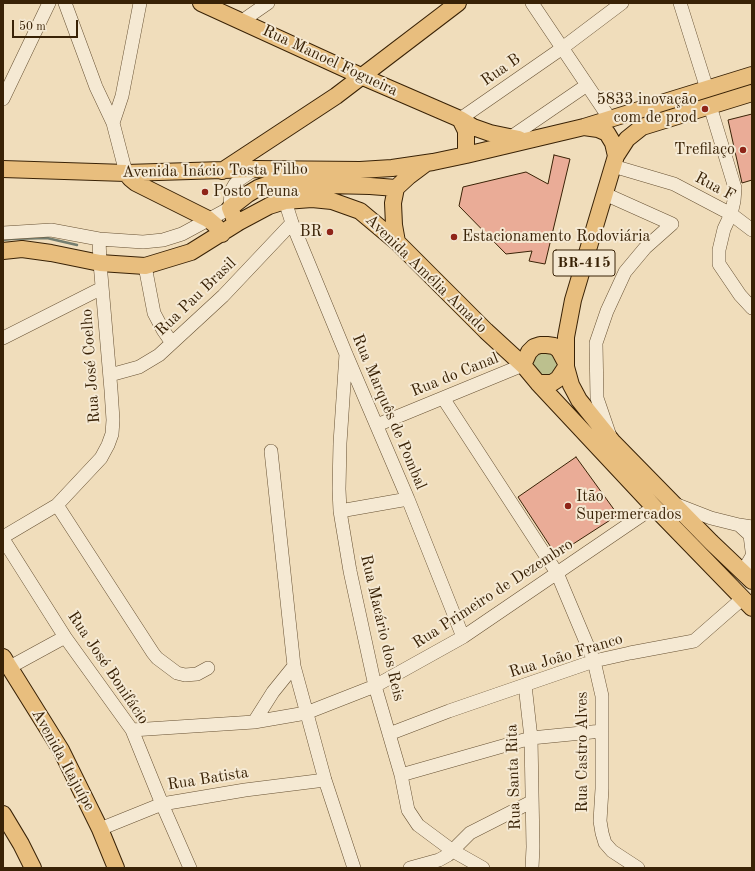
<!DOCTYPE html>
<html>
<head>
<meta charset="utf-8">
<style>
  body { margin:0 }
  #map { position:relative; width:755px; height:871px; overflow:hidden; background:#f0ddbb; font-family:"Old Standard TT",serif }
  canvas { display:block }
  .frame { position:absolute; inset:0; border:4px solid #392206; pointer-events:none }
  .scale { position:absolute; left:12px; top:20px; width:66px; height:18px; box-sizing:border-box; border:2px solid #392206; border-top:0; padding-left:5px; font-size:12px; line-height:14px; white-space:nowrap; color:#392206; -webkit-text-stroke:3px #f5e9d3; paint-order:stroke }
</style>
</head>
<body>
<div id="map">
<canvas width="755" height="871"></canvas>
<div class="frame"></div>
<div class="scale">50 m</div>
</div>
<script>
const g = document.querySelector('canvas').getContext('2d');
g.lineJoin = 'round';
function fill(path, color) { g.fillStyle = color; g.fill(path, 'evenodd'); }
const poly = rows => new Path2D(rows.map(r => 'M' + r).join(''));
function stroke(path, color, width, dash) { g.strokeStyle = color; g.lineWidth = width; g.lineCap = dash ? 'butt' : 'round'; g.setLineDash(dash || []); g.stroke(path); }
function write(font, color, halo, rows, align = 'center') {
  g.font = font + ' "Old Standard TT",serif'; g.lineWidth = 4; g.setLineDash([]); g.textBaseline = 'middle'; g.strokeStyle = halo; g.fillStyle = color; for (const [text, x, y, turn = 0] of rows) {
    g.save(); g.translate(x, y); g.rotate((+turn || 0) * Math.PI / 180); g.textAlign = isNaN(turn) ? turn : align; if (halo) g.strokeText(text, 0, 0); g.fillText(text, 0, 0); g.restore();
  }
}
fill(poly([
  [542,349,559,355,557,373,545,378,533,369,532,359]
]), '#bcc08e');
stroke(poly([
  [3,240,11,239,47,238,77,245]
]), '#747e70', 2.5);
const building = poly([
  [752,114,752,180,742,183,728,120,752,114],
  [554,155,570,159,545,264,529,261,532,251,506,254,459,206,463,187,526,172,548,184,554,155],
  [576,457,618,515,556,555,518,497,576,457]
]);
fill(building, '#eaac97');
stroke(building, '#392206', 1);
const minor = poly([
  [65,3,96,87,113,123],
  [532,3,610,119],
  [680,3,707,89],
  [242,21,268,3],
  [3,99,49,3],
  [710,106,735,188,734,201,731,214,724,229,719,250,719,264,740,295,752,308],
  [460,119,561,49,622,3],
  [511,137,587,85],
  [613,166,674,184,731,214,752,230],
  [126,173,113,123,122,96,140,3],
  [605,194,672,224,645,248,625,272,607,311,596,343,597,398,610,436],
  [285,201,292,223,346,354,408,499,463,637],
  [3,233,51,230,99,239,143,242,163,240,182,234,230,208,231,191,235,184,240,179,255,169],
  [145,266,154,313,163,330,172,343],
  [3,338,102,288],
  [346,354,340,443,339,489,340,511,350,571,375,686,401,775,408,810,418,825,453,851,483,868],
  [110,375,139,367,159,355,223,296,292,223],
  [443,398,557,573,594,661,602,696,602,789,600,821,602,833,605,843,612,851,638,868],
  [377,425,523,365],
  [271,451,294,666,325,780,354,868],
  [675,504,711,518,739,525,752,527],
  [57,505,153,653,157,658,177,673,185,675,197,674,208,668],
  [340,511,408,499],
  [739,525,750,535,752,551],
  [3,537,57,505,101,458,108,445,112,434,113,420,111,390,100,263,99,239],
  [3,539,65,637,132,730,162,804,190,868],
  [742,573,752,556],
  [10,667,65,637],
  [525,685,531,738,533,847,532,868],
  [254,722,273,692,294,666],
  [132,730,254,722,306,713,375,686,463,637,654,507],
  [389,734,449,711,594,661,630,653,694,641,742,599],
  [401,775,531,738,602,731],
  [100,829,162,804,245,790,325,780],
  [410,868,439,860,448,855,470,833,531,802]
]);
const major = poly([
  [201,3,363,77,460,119,473,127,490,133,519,139],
  [752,93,642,127,627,139,616,156,573,300,566,337,566,367,571,385,579,400,612,441,711,542,752,581],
  [460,119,466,131,466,155],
  [584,127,598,129,607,133,613,143,616,156],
  [3,169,126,173,255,169,360,170,392,168,433,162,466,155,584,127,752,75],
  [222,171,336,96,458,3],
  [126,173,130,178,136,183,208,219,215,225,222,234],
  [239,222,234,218,230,208,248,194,258,188,269,184,285,184,370,186,396,188],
  [397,242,394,225,393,203,396,188,409,176,425,164],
  [3,251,22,249,51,253,100,263,145,266,191,252,239,222,269,206,285,201,312,199,332,201,360,211,397,242,486,331,523,365,538,383,654,507,752,608],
  [523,365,529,352,534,347,540,345,547,345,554,346,559,350,566,363],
  [538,383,552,383,558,379,566,367],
  [3,657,61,750,100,829,116,868],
  [3,814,21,844,33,868]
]);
stroke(minor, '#675133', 14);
stroke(major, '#392206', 18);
stroke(minor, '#f5e9d3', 13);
stroke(major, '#e8be7e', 16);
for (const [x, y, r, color] of [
  [705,109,4,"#8f2418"],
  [743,150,4,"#8f2418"],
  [205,192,4,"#8f2418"],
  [330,232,4,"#8f2418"],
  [454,237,4,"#8f2418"],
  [568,506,4,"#8f2418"]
]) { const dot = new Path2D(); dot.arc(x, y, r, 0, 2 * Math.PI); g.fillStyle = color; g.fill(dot); stroke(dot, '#f5e9d3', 1.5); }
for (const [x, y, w] of [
  [584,263,62]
]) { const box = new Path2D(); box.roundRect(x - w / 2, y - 13, w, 26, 3); g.fillStyle = '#f5e9d3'; g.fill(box); stroke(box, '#392206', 1); }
write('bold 15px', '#392206', null, [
  ["BR-415",584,263]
]);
write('16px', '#392206', '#f5e9d3', [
  ["Rua Manoel Fogueira",330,61,25],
  ["Rua B",501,70,-35],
  ["Avenida Inácio Tosta Filho",215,171,-1],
  ["Rua F",715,187,28],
  ["Avenida Amélia Amado",426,274,44],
  ["Rua Pau Brasil",196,297,-44],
  ["Rua José Coelho",91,366,-94],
  ["Rua do Canal",455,375,-22],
  ["Rua Marquês de Pombal",389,412,67],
  ["Rua Primeiro de Dezembro",493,594,-33],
  ["Rua Macário dos Reis",382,628,77],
  ["Rua João Franco",566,656,-17],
  ["Rua José Bonifácio",108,668,56],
  ["Rua Castro Alves",583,752,-90],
  ["Avenida Itajuípe",63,760,61],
  ["Rua Santa Rita",514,777,-92],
  ["Rua Batista",208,779,-9]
]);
write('16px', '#392206', '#f5e9d3', [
  ["5833 inovação",697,100],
  ["com de prod",697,118],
  ["Trefilaço",735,150],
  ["Posto Teuna",213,192,"left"],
  ["BR",322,232],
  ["Estacionamento Rodoviária",462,237,"left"],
  ["Itão",576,497,"left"],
  ["Supermercados",576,515,"left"]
], 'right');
</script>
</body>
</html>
